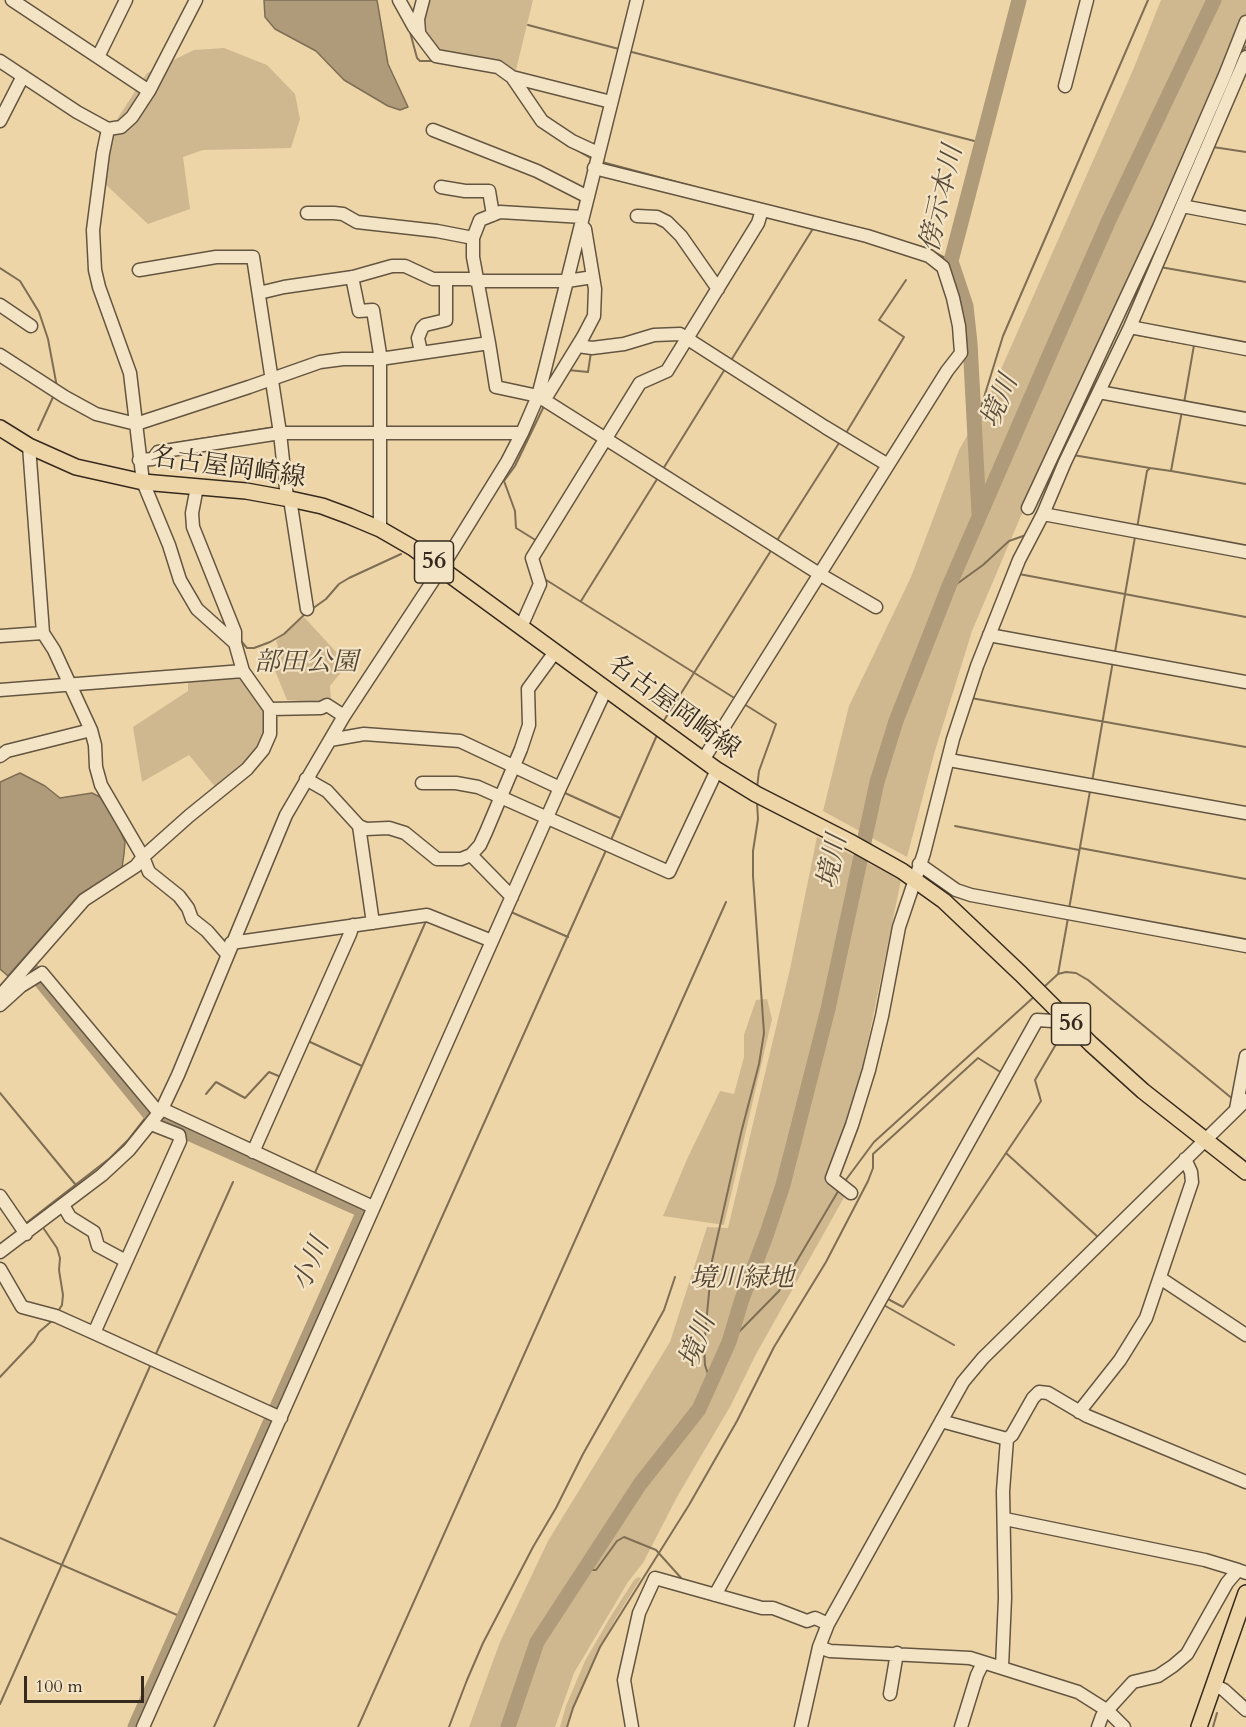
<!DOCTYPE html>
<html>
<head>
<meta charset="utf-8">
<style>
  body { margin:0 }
  #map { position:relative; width:1246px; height:1727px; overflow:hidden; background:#eed5a8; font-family:Cardo,serif }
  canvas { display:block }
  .scale { position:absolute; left:24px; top:1676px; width:120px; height:27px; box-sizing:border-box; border:3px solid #352a1d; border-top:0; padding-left:8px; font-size:18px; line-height:21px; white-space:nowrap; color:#352a1d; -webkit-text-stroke:4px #f4e4c6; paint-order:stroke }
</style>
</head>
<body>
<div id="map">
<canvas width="1246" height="1727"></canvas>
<div class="scale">100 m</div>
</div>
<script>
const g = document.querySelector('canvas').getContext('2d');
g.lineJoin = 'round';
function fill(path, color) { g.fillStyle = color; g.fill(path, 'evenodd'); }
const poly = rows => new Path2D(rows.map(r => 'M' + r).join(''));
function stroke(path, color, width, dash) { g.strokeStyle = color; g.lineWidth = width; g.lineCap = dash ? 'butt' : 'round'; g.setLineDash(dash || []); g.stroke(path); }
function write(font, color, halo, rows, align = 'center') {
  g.font = font + ' Cardo,"Noto Serif JP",serif'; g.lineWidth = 4.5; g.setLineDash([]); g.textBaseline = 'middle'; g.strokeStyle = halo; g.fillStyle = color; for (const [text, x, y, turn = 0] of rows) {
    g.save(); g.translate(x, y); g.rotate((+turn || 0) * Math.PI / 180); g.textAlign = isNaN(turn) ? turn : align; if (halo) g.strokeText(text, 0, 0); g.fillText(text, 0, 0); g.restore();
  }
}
fill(poly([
  [426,0,533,0,515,74,442,53,433,45,421,20],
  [1161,0,1246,0,1246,21,1119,318,1020,518,972,631,934,754,907,857,823,811,849,706,911,577,959,450,987,401,1133,70],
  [224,48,267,65,295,94,300,119,291,148,203,150,183,157,190,209,148,224,105,184,110,130,147,73,194,50],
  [304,617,350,667,345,672,342,671,330,686,331,701,323,703,287,700,269,656,278,646,276,641],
  [241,675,265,708,266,739,249,760,216,788,189,755,142,782,133,727,188,691,188,677],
  [817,837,901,880,859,1085,826,1180,846,1194,755,1356,731,1405,677,1497,643,1563,628,1582,574,1673,555,1727,469,1727,500,1642,548,1541,670,1342,707,1227,728,1228,790,969],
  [767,999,772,1019,724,1225,663,1216,688,1157,720,1091,734,1094,744,1057,744,1035,756,1000],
  [638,1577,641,1578,616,1618,588,1671,566,1727,560,1727,566,1706,585,1661,611,1616,634,1580]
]), '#cfb890');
const water = poly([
  [264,0,377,0,388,64,408,107,400,110,388,106,344,80,316,51,275,29,265,17,264,0],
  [20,773,45,786,60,798,92,793,100,797,116,821,125,842,124,854,122,868,79,895,8,976,0,969,0,782,20,773]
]);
fill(water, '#af9b79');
stroke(water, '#7e6e54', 1.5);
stroke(poly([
  [528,25,619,49],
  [410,32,417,58,420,61,434,61],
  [628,51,982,143],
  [1242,54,1246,46],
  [1213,147,1246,152],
  [573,148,594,160],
  [602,162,692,186],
  [910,244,926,248,951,261],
  [1160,267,1246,282],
  [0,268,20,281,39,312,48,339,57,387],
  [1131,334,1187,344],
  [730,362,814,227],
  [568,370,588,372,591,352],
  [1184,403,1194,345],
  [974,409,978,409,981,407,1003,336,1148,0],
  [284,427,374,427],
  [383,427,425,427],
  [455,427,518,427],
  [38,430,54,395],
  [846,433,904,337,879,320,906,280],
  [175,443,275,427],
  [1073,455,1150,468],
  [663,469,725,369],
  [1171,471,1246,484],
  [1137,528,1147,471,1150,468,1171,471,1182,411],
  [536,542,537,541,516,528,515,511,504,481,515,466,545,404],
  [776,542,841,440],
  [1019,574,1246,617],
  [185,576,197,597],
  [543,578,736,699],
  [947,591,983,565,1009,541,1026,535],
  [581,601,659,476],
  [312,609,326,599,339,584,349,578,401,554],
  [241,641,247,648,254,648,270,642,284,634,305,614],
  [1115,652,1135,537],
  [971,698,1246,747],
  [744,704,776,724,759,771,757,788],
  [663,722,772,549],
  [1092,782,1113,661],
  [565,793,620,818],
  [955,826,1079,850],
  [611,840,657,735],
  [1080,848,1246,879],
  [1069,909,1090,791],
  [511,912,568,937],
  [1058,974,1068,918],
  [1044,987,1058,974,1066,972,1076,973,1088,980,1234,1100],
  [308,1041,362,1066],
  [0,1093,75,1184],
  [206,1094,216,1082,245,1098,269,1072,281,1077],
  [1006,1153,1099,1238],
  [314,1175,426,921],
  [845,1181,874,1142,1036,995],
  [25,1224,110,1158,128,1140,149,1113],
  [44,1229,57,1248,60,1258,59,1270,63,1295,62,1305,57,1313],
  [886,1298,903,1307,1006,1153,1041,1101,1035,1080,1062,1034],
  [882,1304,954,1345],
  [729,1342,779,1291,840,1188],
  [155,1356,233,1182],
  [0,1377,34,1341,39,1332,53,1320],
  [711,1383,705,1365,704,1346,712,1261,741,1133,759,1064,764,1033,753,876,753,851,758,819,757,803],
  [0,1538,184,1618],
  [584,1570,596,1570,617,1541,624,1537,656,1550,682,1579],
  [0,1704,151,1364],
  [214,1727,607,848],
  [358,1727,726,902],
  [449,1727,467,1680,483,1643,533,1547,556,1508,583,1454,649,1337,664,1310,675,1277],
  [567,1727,573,1708,600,1647,689,1505,737,1421,774,1347,826,1262,868,1181,873,1168,873,1154,978,1058,1002,1073],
  [1213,1727,1217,1713]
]), '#7e6e54', 2);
stroke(poly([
  [979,513,970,343,966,306,951,261,1019,0],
  [31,969,149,1113,163,1122,364,1211,135,1727],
  [508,1727,537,1642,640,1484,699,1409,729,1342,742,1299,767,1233,783,1185,828,1009,877,782,896,721,949,586,1059,333,1109,220,1214,0]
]), '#af9b79', 15);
const minor = poly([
  [12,0,149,91],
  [399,0,414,27,436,56,498,67,512,77,611,102],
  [419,32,418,19,423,0],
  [98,57,126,0],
  [0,61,77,112,108,129,121,127,132,117,149,91,196,0],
  [512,77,542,121,572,141,598,153],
  [1065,86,1087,0],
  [0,121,23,76],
  [433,130,537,171,588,197],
  [594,168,867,236,929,256,943,267,953,298,959,326,961,353,947,371,703,760],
  [441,187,465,191,489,191,493,215],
  [1182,206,1246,218],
  [307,213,334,213,343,214,357,222,437,231,473,238],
  [637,216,657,217,667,222,681,236,718,289],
  [139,270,216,257,253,257,280,433,287,498],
  [352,277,359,311,373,310,380,354,380,529],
  [259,293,284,287,353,277,392,266,405,266,433,279,471,279,477,281,567,281,593,277],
  [0,305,31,326],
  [1130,327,1246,349],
  [489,343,496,387,538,396,821,575,876,607],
  [578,346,592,348,624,344,654,335,680,334,825,427,888,465],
  [421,352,418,338,422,328,425,325,446,320,446,279],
  [0,355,65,397,96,414,136,424,249,387,320,362,343,359,380,359,489,343,473,257,473,238,480,220,500,212,583,217],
  [1099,392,1246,419],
  [538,394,548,394,583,337,594,316,595,289,585,229,582,226],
  [29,446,43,633,54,650,91,730,95,745,96,767,101,785,143,857,149,872,179,896,188,908,192,919,207,931,227,954],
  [139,460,153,459,158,452,280,433,522,433],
  [197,487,192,513,193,527,235,632,235,643],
  [290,499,307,609],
  [1028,508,1159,227,1225,75,1246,22],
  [1043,514,1246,552],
  [521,627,540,584,532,558,640,383,667,371,758,223,762,210],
  [989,635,1246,682],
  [0,636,43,633],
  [0,690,243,671],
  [270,709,321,708,327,705,344,716],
  [330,740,364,734,460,741,560,788],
  [0,756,7,751,91,730],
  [949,760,1246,813],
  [306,779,327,791,359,826,373,923],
  [422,783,456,783,478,787,669,872,717,770],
  [359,826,366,829,389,828,405,833,437,859,461,859,471,855,480,845,486,832,521,749,529,725,528,689,555,652],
  [471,855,512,897],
  [919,864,956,890,971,895,1246,946],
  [231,943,427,915,492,941],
  [0,996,84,900,136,866,143,857,189,816,247,769,263,750,270,734,270,709,243,671,235,643,197,609,180,580,169,545,143,482,130,373,99,287,95,270,93,230,103,153,108,129],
  [0,1005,21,986,42,973,159,1113],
  [162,1109,373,1207],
  [1236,1109,1246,1056],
  [253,1152,350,934,353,925],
  [851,1193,832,1178,852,1125,869,1070,882,1016,899,927,924,853,953,739,977,666,1019,560,1043,514,1065,462,1130,327,1246,57],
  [0,1196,26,1234],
  [63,1205,70,1217,94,1232,98,1246,126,1261],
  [0,1252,102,1175,129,1150,162,1109,178,1075,286,815,344,716,442,567,507,462,522,433,538,396,545,369,637,0],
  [0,1269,22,1307,56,1316,94,1333,180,1141,179,1135,151,1124],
  [1160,1278,1246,1335],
  [94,1333,281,1418],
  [1079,1412,1120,1360,1146,1318,1192,1182,1191,1172,1185,1159],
  [941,1421,1007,1439],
  [1005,1519,1205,1560,1238,1570],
  [715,1595,1037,1020,1053,1021,1062,1014],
  [819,1647,830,1651,970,1658,1078,1692,1108,1711,1124,1727],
  [1002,1667,1005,1598,1003,1491,1007,1439,1012,1435,1033,1398,1039,1392,1048,1393,1087,1416,1246,1482],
  [1214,1685,1224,1690,1246,1710],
  [890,1694,897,1653],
  [143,1727,560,788,606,689],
  [632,1727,624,1680,639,1613,655,1578,762,1608,773,1608,807,1621,815,1618,828,1624],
  [801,1727,819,1647,828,1624,963,1382,983,1358,1246,1100],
  [961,1727,977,1675,983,1663],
  [1098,1727,1102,1716,1133,1682,1158,1676,1173,1666,1187,1654,1227,1583,1238,1570,1246,1573]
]);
const major = poly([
  [0,428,29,446,76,467,143,482,246,491,290,499,322,506,349,516,380,529,413,548,717,770,756,794,852,843,902,871,944,901,1021,974,1091,1044,1143,1091,1246,1172],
  [1199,1727,1246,1593]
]);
stroke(minor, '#635540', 15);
stroke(major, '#352a1d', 18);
stroke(minor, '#f4e4c6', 12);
stroke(major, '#eed5a8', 15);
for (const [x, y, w] of [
  [434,562,39],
  [1071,1024,39]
]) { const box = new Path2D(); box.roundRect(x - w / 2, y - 21, w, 42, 4.5); g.fillStyle = '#f4e4c6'; g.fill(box); stroke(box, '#352a1d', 1.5); }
write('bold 24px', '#352a1d', null, [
  ["56",434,562],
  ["56",1071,1024]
]);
write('26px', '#352a1d', '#f4e4c6', [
  ["名古屋岡崎線",228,469,8],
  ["名古屋岡崎線",673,708,36]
]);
write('italic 26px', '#544634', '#f4e4c6', [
  ["部田公園",306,664],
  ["境川緑地",742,1280]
]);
write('italic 27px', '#5a4c39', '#f4e4c6', [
  ["傍示本川",943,199,-77],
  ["境川",1001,402,-67],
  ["境川",834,862,-78],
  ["小川",312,1265,-66],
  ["境川",699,1342,-68]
]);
</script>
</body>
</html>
